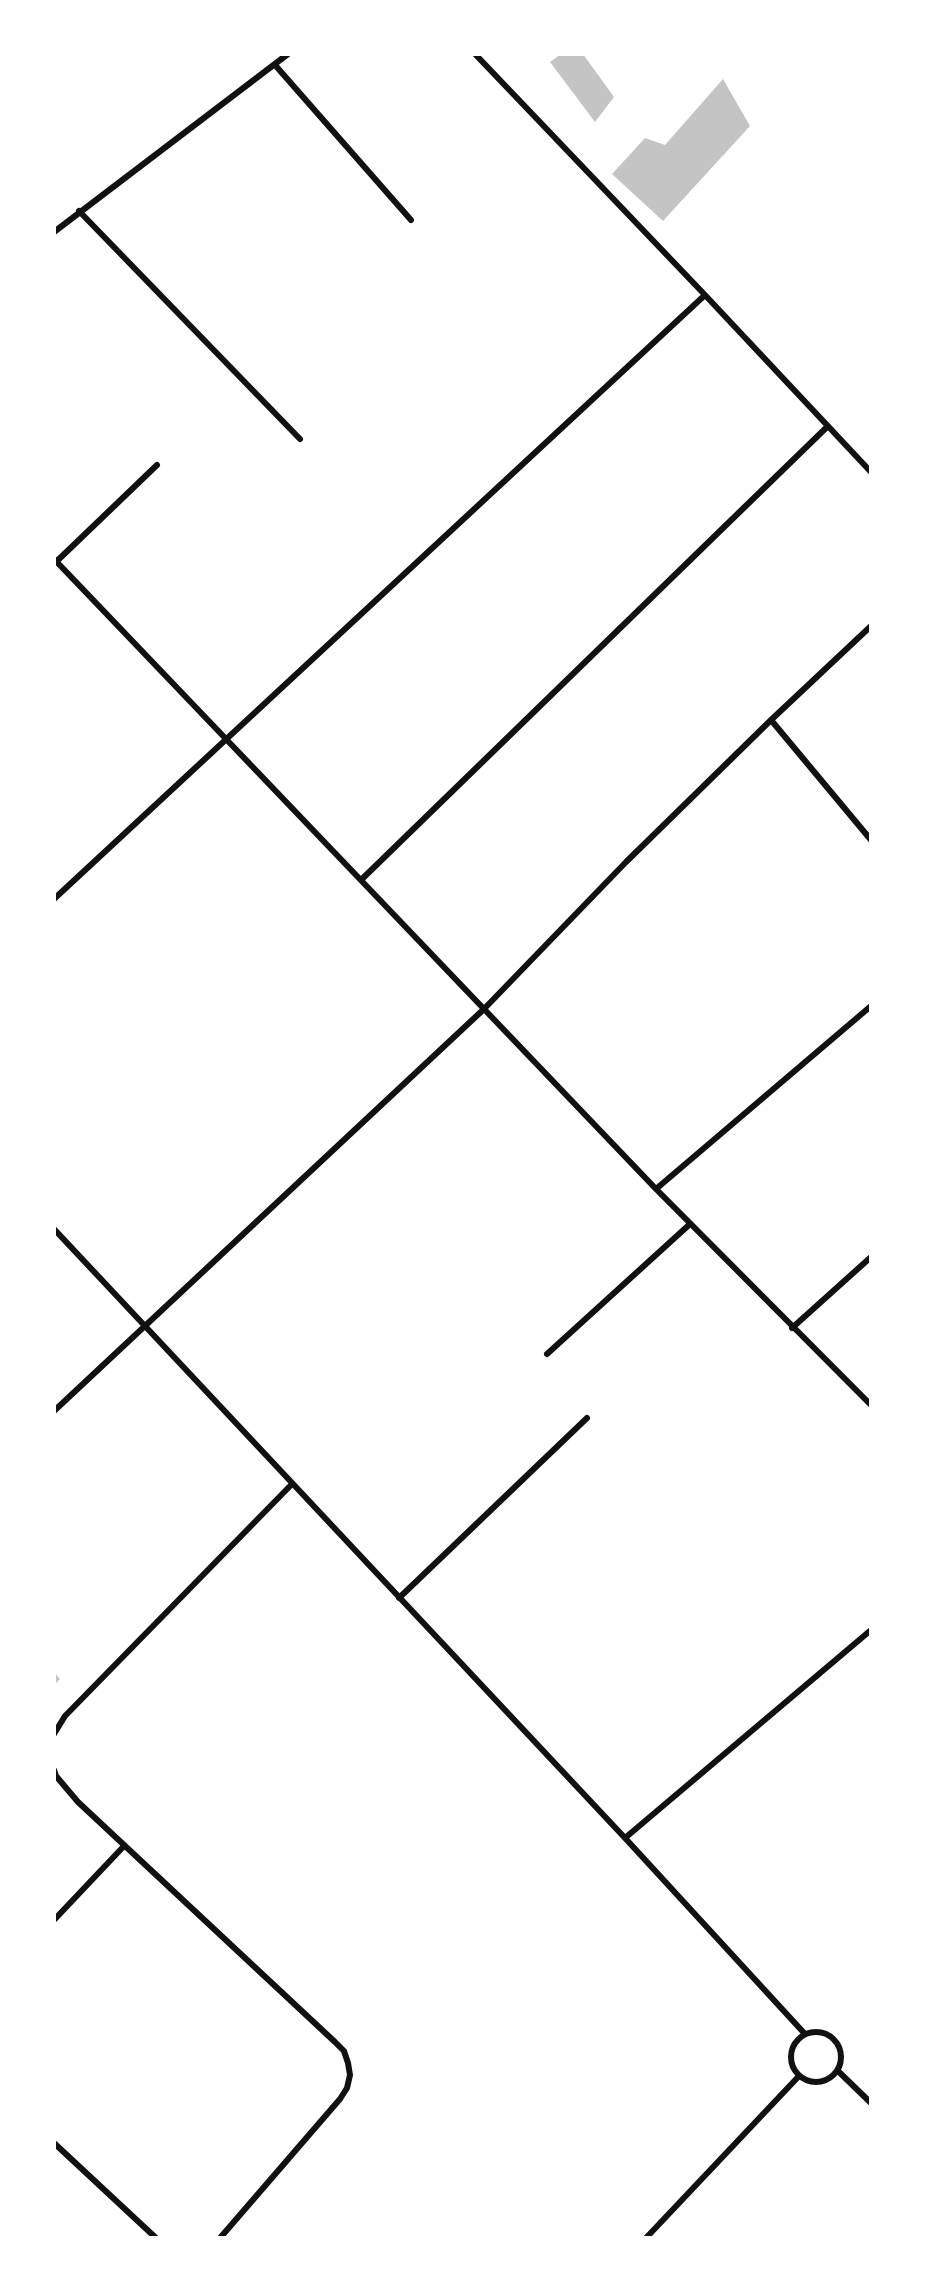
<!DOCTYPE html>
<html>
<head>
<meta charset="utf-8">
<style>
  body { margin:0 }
  #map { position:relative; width:925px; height:2292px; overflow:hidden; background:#fff; font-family:"Roboto Serif",serif }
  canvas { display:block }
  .frame { position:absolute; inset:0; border:56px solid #fff; pointer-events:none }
</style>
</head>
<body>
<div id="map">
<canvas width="925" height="2292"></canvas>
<div class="frame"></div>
</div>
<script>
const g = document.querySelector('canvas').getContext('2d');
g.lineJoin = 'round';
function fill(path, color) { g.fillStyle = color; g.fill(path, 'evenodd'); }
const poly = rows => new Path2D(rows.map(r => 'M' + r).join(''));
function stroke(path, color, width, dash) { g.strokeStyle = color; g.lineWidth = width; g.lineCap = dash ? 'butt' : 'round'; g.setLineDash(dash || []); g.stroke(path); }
fill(poly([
  [561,54,583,54,614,97,595,122,550,62],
  [723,79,750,126,663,221,612,174,645,138,665,145],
  [54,1672,60,1679,54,1685]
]), '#c4c4c4');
stroke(poly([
  [475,54,705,295,871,472],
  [275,65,411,220],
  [79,211,300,439],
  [54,232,288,54],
  [54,559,656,1189,871,1405],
  [57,561,157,465],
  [771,720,871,840],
  [362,879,828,426],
  [54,899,705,295],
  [656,1189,871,1006],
  [54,1229,625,1838,805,2034],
  [792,1328,871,1257],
  [547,1354,690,1224],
  [54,1411,484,1009,626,862,771,720,871,626],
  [399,1598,587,1418],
  [54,1734,65,1716,292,1484],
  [54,1770,56,1776,78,1802,335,2042,344,2051,348,2063,350,2075,347,2088,340,2099,220,2238],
  [625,1838,871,1630],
  [54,1920,124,1846],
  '791 2057a25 25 0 1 1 50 0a25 25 0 1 1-50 0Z',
  [838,2071,871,2103],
  [54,2143,156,2238],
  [646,2238,799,2076]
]), '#111', 6);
</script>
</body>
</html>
